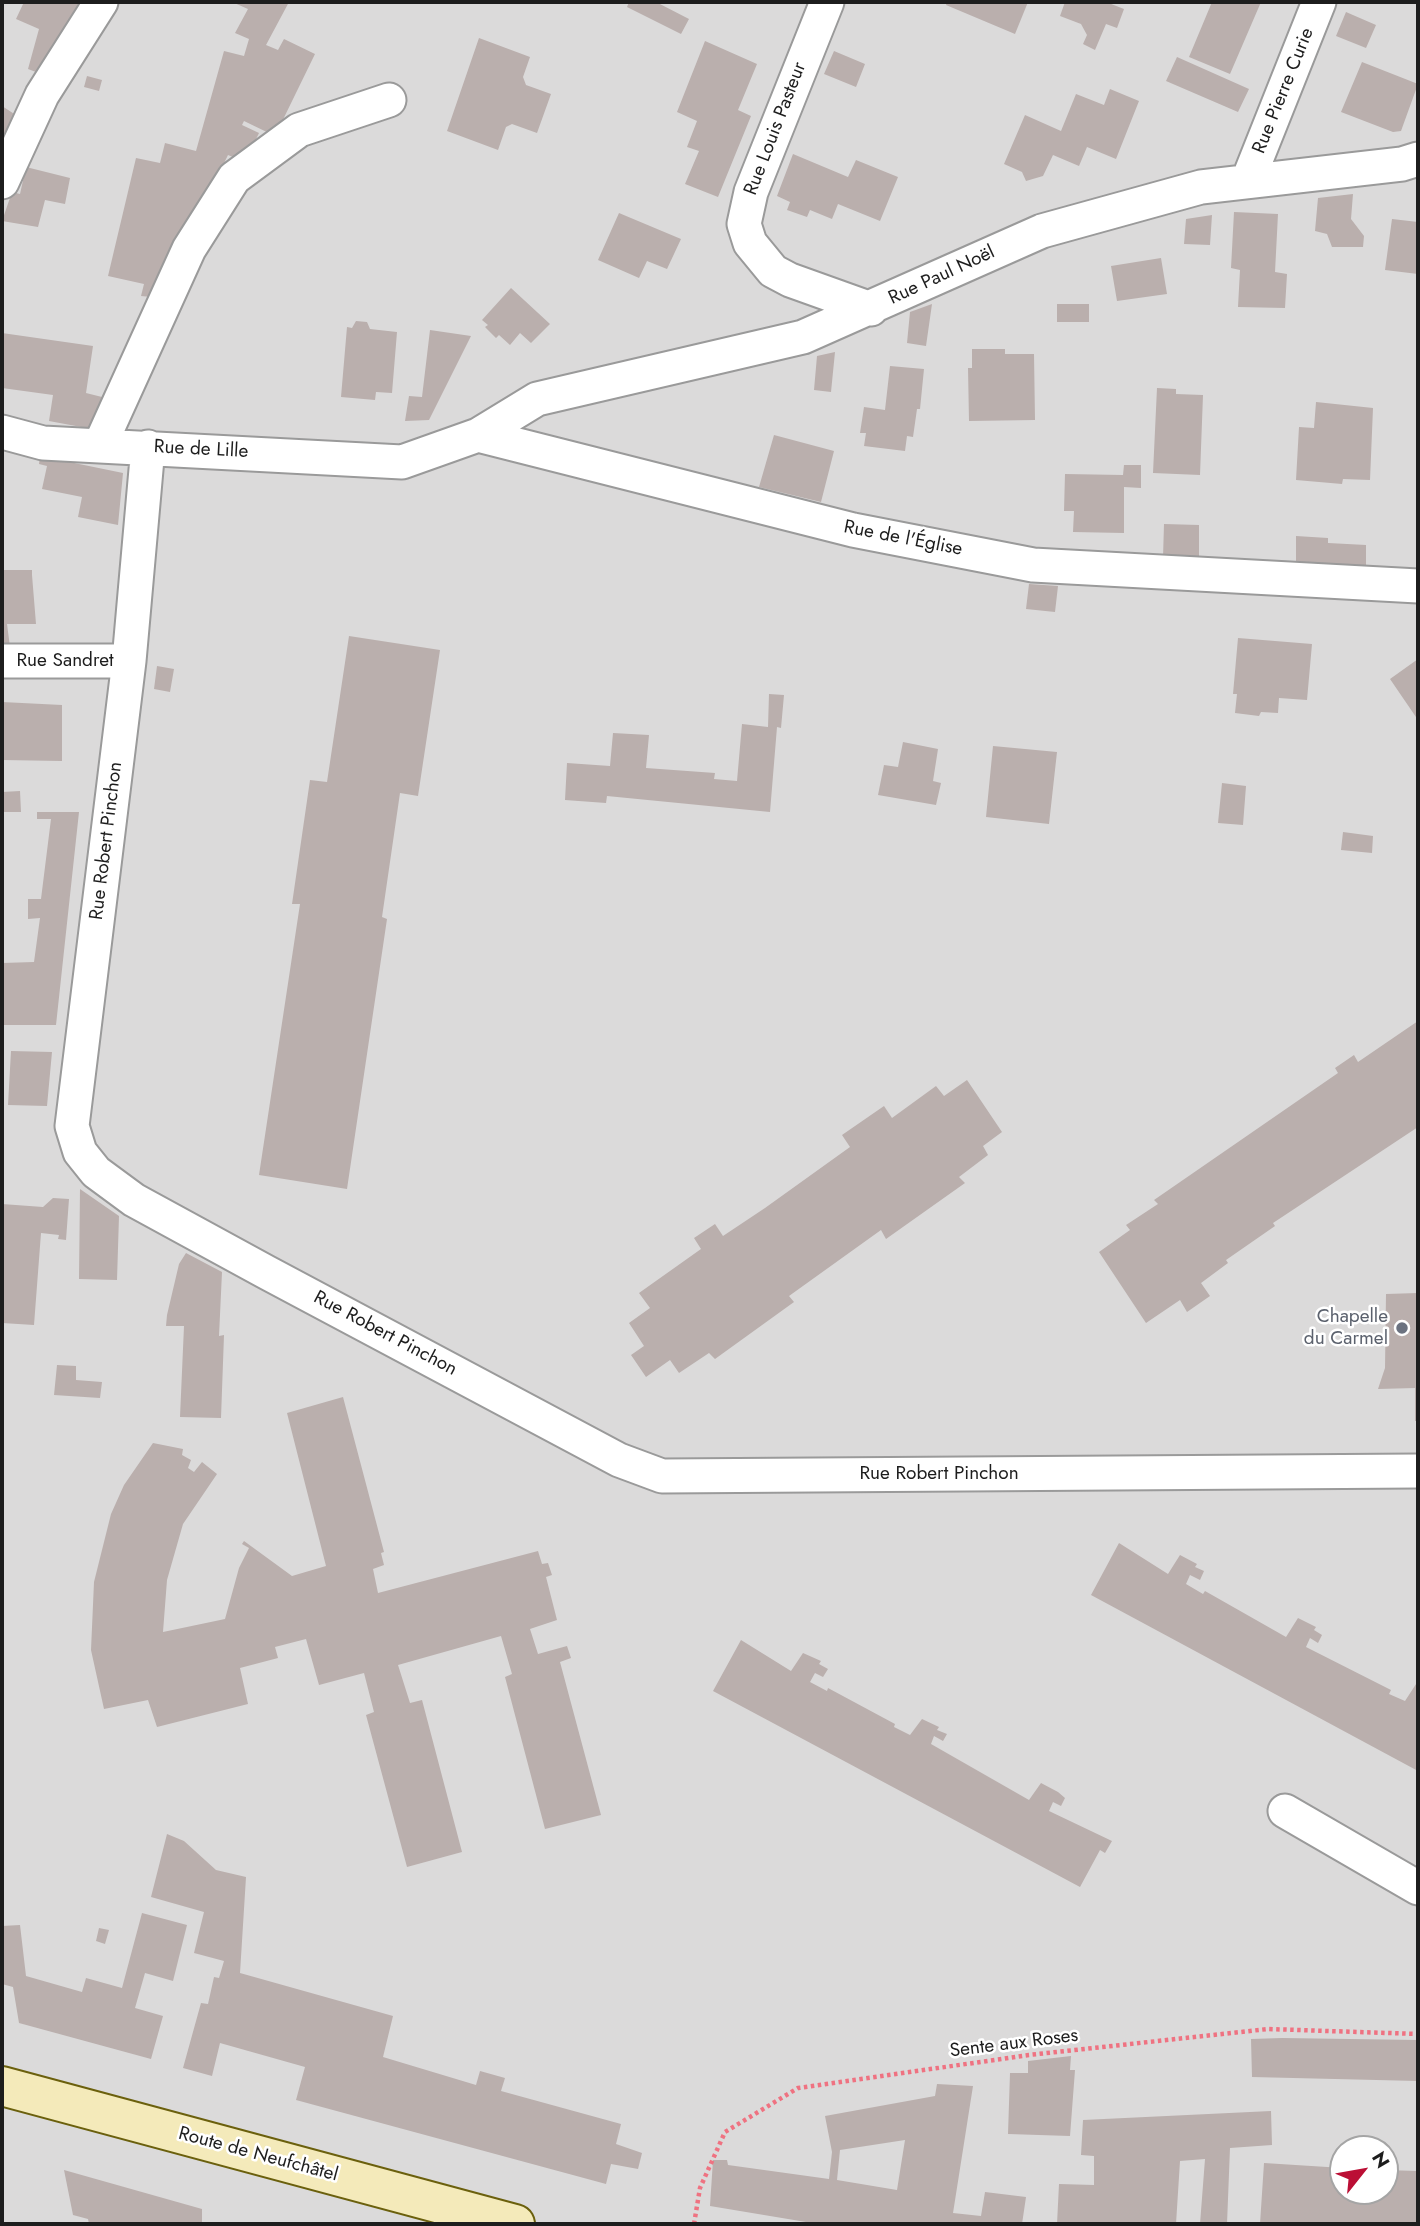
<!DOCTYPE html>
<html>
<head>
<meta charset="utf-8">
<style>
  body { margin:0 }
  #map { position:relative; width:1420px; height:2226px; overflow:hidden; background:#ede8e3; font-family:Jost,sans-serif }
  canvas { display:block }
  .frame { position:absolute; inset:0; border:4px solid #1d1d1d; pointer-events:none }
  .north { position:absolute; left:1329px; top:2135px; width:70px; height:70px; box-sizing:border-box; background:#fff; border:2px solid #a5a5a5; border-radius:50%; rotate:59deg; font-size:19px; font-weight:700; line-height:28px; text-align:center; color:#1d1d1d }
  .north::after { content:''; display:block; margin:auto; width:24px; height:32px; background:#bb0f35; clip-path:polygon(50% 0,100% 100%,50% 72%,0 100%) }
</style>
</head>
<body>
<div id="map">
<canvas width="1420" height="2226"></canvas>
<div class="frame"></div>
<div class="north">N</div>
</div>
<script>
const g = document.querySelector('canvas').getContext('2d');
g.lineJoin = 'round';
function fill(path, color) { g.fillStyle = color; g.fill(path, 'evenodd'); }
const poly = rows => new Path2D(rows.map(r => 'M' + r).join(''));
function stroke(path, color, width, dash) { g.strokeStyle = color; g.lineWidth = width; g.lineCap = dash ? 'butt' : 'round'; g.setLineDash(dash || []); g.stroke(path); }
function write(font, color, halo, rows, align = 'center') {
  g.font = font + ' Jost,sans-serif'; g.lineWidth = 5; g.setLineDash([]); g.textBaseline = 'middle'; g.strokeStyle = halo; g.fillStyle = color; for (const [text, x, y, turn = 0] of rows) {
    g.save(); g.translate(x, y); g.rotate((+turn || 0) * Math.PI / 180); g.textAlign = isNaN(turn) ? turn : align; if (halo) g.strokeText(text, 0, 0); g.fillText(text, 0, 0); g.restore();
  }
}
fill(poly([
  [2,2,1418,2,1418,2224,2,2224],
  [1343,2149,1385,2149,1385,2191,1343,2191]
]), '#dbdada');
fill(poly([
  [24,2,95,2,49,77,28,69,39,29,16,19],
  [232,2,289,2,266,45,278,50,284,39,315,54,275,136,244,121,242,125,259,133,245,162,228,155,189,234,151,297,141,296,144,284,108,276,136,158,160,163,165,143,196,151,224,51,244,56,249,39,235,33,248,9],
  [629,2,656,2,689,19,681,34,627,7],
  [947,2,1028,2,1015,34,946,5],
  [1065,2,1106,2,1124,9,1117,28,1106,24,1095,50,1083,44,1087,35,1081,24,1060,16],
  [1212,2,1261,2,1230,74,1189,57],
  [1346,12,1376,25,1366,48,1336,36],
  [479,38,530,57,523,77,526,85,551,94,537,133,512,124,506,127,498,150,447,131],
  [705,41,757,64,738,110,751,116,718,197,685,184,699,151,687,147,697,121,677,112],
  [834,51,865,64,856,87,824,74],
  [1177,57,1249,89,1238,112,1166,81],
  [1362,62,1418,84,1401,131,1393,132,1341,112],
  [87,76,102,80,99,91,84,87],
  [1110,89,1139,101,1116,159,1087,147,1079,166,1053,155,1043,176,1026,181,1022,172,1004,164,1025,115,1061,131,1076,94,1104,105],
  [2,106,25,121,2,167],
  [793,154,848,177,856,160,898,177,880,221,838,204,832,219,810,210,807,217,787,210,790,202,777,196],
  [26,167,70,178,65,204,45,200,38,227,2,221,12,192,20,194],
  [1353,194,1351,219,1364,236,1363,247,1332,247,1327,234,1315,231,1318,198],
  [1234,212,1278,214,1275,272,1287,274,1285,308,1238,307,1240,270,1231,268],
  [619,213,681,239,667,269,647,261,639,278,598,260],
  [1212,215,1210,245,1184,244,1186,219],
  [1392,219,1418,222,1418,274,1385,270],
  [1161,258,1167,294,1117,301,1111,266],
  [511,288,550,324,531,343,520,333,510,345,499,335,496,338,485,327,488,325,482,320],
  [932,304,926,346,907,343,910,312],
  [1057,304,1089,304,1089,322,1057,322],
  [356,321,367,322,370,329,397,332,392,393,376,392,375,400,341,397,347,327,352,328],
  [430,330,471,336,429,420,405,421,409,396,422,397],
  [2,333,93,346,86,393,106,398,92,429,49,421,53,395,2,388],
  [972,349,1005,349,1005,354,1034,354,1035,420,969,421,968,368,972,368],
  [835,352,831,392,814,390,817,356],
  [890,366,924,369,920,409,917,409,913,437,907,436,905,451,864,446,866,433,860,433,864,407,885,410],
  [1157,388,1176,389,1176,394,1203,395,1200,475,1153,473],
  [1316,402,1373,408,1370,480,1343,479,1342,484,1296,480,1299,427,1314,428],
  [774,435,834,451,821,502,759,487],
  [40,456,123,473,118,525,78,517,82,497,42,489,47,466,39,464],
  [1124,465,1141,465,1141,488,1124,487,1124,533,1073,532,1074,511,1064,511,1065,474,1123,475],
  [1164,524,1199,525,1199,560,1163,558],
  [1296,536,1328,538,1328,543,1366,545,1366,567,1296,564],
  [2,570,32,570,32,575,36,624,7,624,10,647,2,647],
  [1029,584,1058,586,1055,612,1026,609],
  [349,636,440,650,418,796,400,793,382,917,387,919,347,1189,259,1175,300,904,292,904,310,780,327,782],
  [1238,638,1312,644,1307,700,1279,698,1278,713,1261,712,1259,716,1235,713,1237,694,1233,694],
  [1418,659,1418,720,1390,679],
  [157,666,174,669,170,692,154,689],
  [769,694,784,695,781,728,777,727,770,812,607,796,606,803,565,800,567,763,610,766,613,733,649,735,646,768,715,773,714,779,737,781,742,724,768,727],
  [2,702,62,705,62,761,2,760],
  [903,742,938,749,933,781,941,783,936,805,878,795,884,765,898,767],
  [993,746,1057,752,1049,824,986,817],
  [1222,783,1246,786,1243,825,1218,823],
  [20,791,21,812,2,812,2,792],
  [37,812,79,812,56,1025,2,1025,2,963,34,962,40,918,28,919,28,899,41,899,51,819,37,819],
  [1343,832,1373,836,1372,853,1341,850],
  [1418,1021,1418,1127,1273,1223,1275,1226,1226,1260,1228,1263,1201,1283,1210,1296,1187,1312,1180,1300,1146,1323,1099,1252,1130,1230,1126,1225,1158,1204,1154,1200,1338,1073,1335,1068,1354,1055,1358,1062],
  [11,1051,52,1052,47,1106,8,1105],
  [967,1080,1002,1132,983,1146,988,1155,959,1177,965,1183,886,1239,881,1230,789,1296,794,1302,715,1359,709,1353,679,1373,670,1360,646,1377,631,1355,644,1346,629,1323,650,1308,639,1293,701,1249,694,1238,715,1224,723,1236,765,1208,850,1147,842,1135,884,1106,892,1118,936,1086,944,1096],
  [80,1189,119,1216,117,1280,79,1279],
  [53,1198,69,1199,66,1240,58,1239,59,1235,41,1233,34,1325,2,1323,2,1204,43,1207],
  [186,1253,222,1272,219,1336,224,1335,221,1418,180,1417,184,1326,166,1326,167,1315,179,1264],
  [1418,1293,1418,1421,1415,1421,1415,1388,1378,1389,1385,1368,1386,1294],
  [57,1365,76,1366,76,1380,102,1382,100,1398,54,1395],
  [343,1397,384,1552,381,1553,384,1565,373,1569,378,1593,538,1551,542,1564,548,1563,552,1575,546,1577,557,1620,530,1629,538,1654,567,1646,571,1658,560,1662,601,1815,545,1829,505,1677,512,1674,501,1636,398,1665,410,1703,422,1700,462,1852,407,1867,366,1715,374,1712,364,1673,319,1685,306,1639,275,1647,278,1658,240,1668,248,1704,157,1727,148,1700,104,1709,91,1650,94,1582,111,1514,124,1485,153,1443,183,1449,182,1455,191,1460,188,1468,194,1472,202,1462,217,1474,183,1524,167,1580,163,1632,225,1619,239,1568,249,1548,242,1544,244,1541,292,1576,326,1566,287,1413],
  [1119,1543,1168,1574,1180,1555,1197,1564,1195,1567,1204,1571,1200,1580,1190,1575,1186,1584,1203,1594,1205,1591,1286,1637,1298,1618,1316,1627,1314,1630,1322,1635,1318,1643,1310,1638,1306,1647,1391,1690,1389,1694,1405,1701,1418,1681,1418,1771,1091,1595],
  [741,1640,791,1671,803,1653,821,1661,819,1664,828,1669,823,1677,815,1673,810,1682,827,1691,828,1688,895,1724,894,1727,910,1735,922,1719,939,1727,937,1730,947,1734,943,1741,934,1736,931,1744,1029,1800,1041,1783,1058,1792,1065,1798,1061,1806,1053,1802,1049,1811,1112,1841,1105,1853,1100,1850,1080,1887,713,1691],
  [167,1834,184,1841,216,1870,246,1877,240,1973,393,2016,383,2057,476,2085,480,2071,505,2078,501,2091,621,2124,616,2144,642,2153,638,2169,611,2164,606,2184,296,2100,305,2067,220,2043,212,2076,183,2068,201,2003,208,2004,214,1977,219,1978,224,1961,194,1953,204,1912,151,1897],
  [142,1913,187,1925,173,1981,145,1973,135,2008,163,2016,151,2059,19,2023,13,1987,2,1984,2,1926,20,1925,26,1976,82,1992,86,1978,122,1988],
  [99,1928,109,1930,105,1944,96,1941],
  [1282,2038,1418,2040,1418,2081,1252,2077,1251,2039],
  [1071,2056,1070,2070,1075,2070,1070,2136,1008,2134,1010,2073,1028,2073,1028,2061],
  [937,2084,973,2086,953,2213,981,2216,985,2192,1026,2197,1022,2224,818,2224,710,2206,713,2160,727,2160,728,2165,829,2179,832,2152,825,2116,935,2096],
  [905,2140,897,2190,837,2180,840,2150],
  [1271,2111,1272,2145,1230,2148,1227,2224,1200,2224,1205,2159,1180,2161,1176,2224,1057,2224,1059,2184,1094,2185,1094,2156,1081,2155,1083,2120],
  [1264,2163,1343,2168,1343,2191,1385,2191,1385,2170,1418,2171,1418,2224,1260,2224],
  [64,2170,202,2209,202,2224,89,2224,88,2219,73,2215]
]), '#baafad');
const minor = poly([
  [827,2,751,192,744,224,750,243,773,271,790,280,871,309],
  [1248,180,1319,2],
  [2,182,42,95,101,2],
  [2,432,43,443,402,462,478,435,853,530,1033,565,1418,586],
  [478,435,537,399,803,337,1042,231,1201,187,1402,164,1418,159],
  [100,445,189,249,234,178,299,130,389,100],
  [148,447,129,661,72,1126,80,1152,96,1172,134,1200,266,1272,619,1460,662,1476,1418,1471],
  [2,661,129,661],
  [1285,1811,1418,1888]
]);
const secondary = poly([
  [2,2086,515,2224]
]);
stroke(minor, '#9a9a9a', 37);
stroke(secondary, '#6b600d', 42);
stroke(poly([
  [694,2224,700,2188,725,2132,798,2088,1029,2055,1268,2029,1418,2034]
]), '#ef7281', 4.5, [3.5, 3.5]);
stroke(minor, '#fff', 33);
stroke(secondary, '#f4eaba', 38);
for (const [x, y, r, color] of [
  [1402,1328,7,"#6b7280"]
]) { const dot = new Path2D(); dot.arc(x, y, r, 0, 2 * Math.PI); g.fillStyle = color; g.fill(dot); stroke(dot, '#fff', 2.5); }
write('19px', '#1d1d1d', '#fff', [
  ["Rue Pierre Curie",1284,91,-68],
  ["Rue Louis Pasteur",776,129,-69],
  ["Rue Paul Noël",942,276,-25],
  ["Rue de Lille",201,450,3],
  ["Rue de l'Église",903,539,11],
  ["Rue Sandret",65,661],
  ["Rue Robert Pinchon",107,841,-83],
  ["Rue Robert Pinchon",385,1334,28],
  ["Rue Robert Pinchon",939,1474],
  ["Sente aux Roses",1014,2044,-7],
  ["Route de Neufchâtel",258,2155,15]
]);
write('19px', '#5b616d', '#fff', [
  ["Chapelle",1388,1317],
  ["du Carmel",1388,1339]
], 'right');
</script>
</body>
</html>
